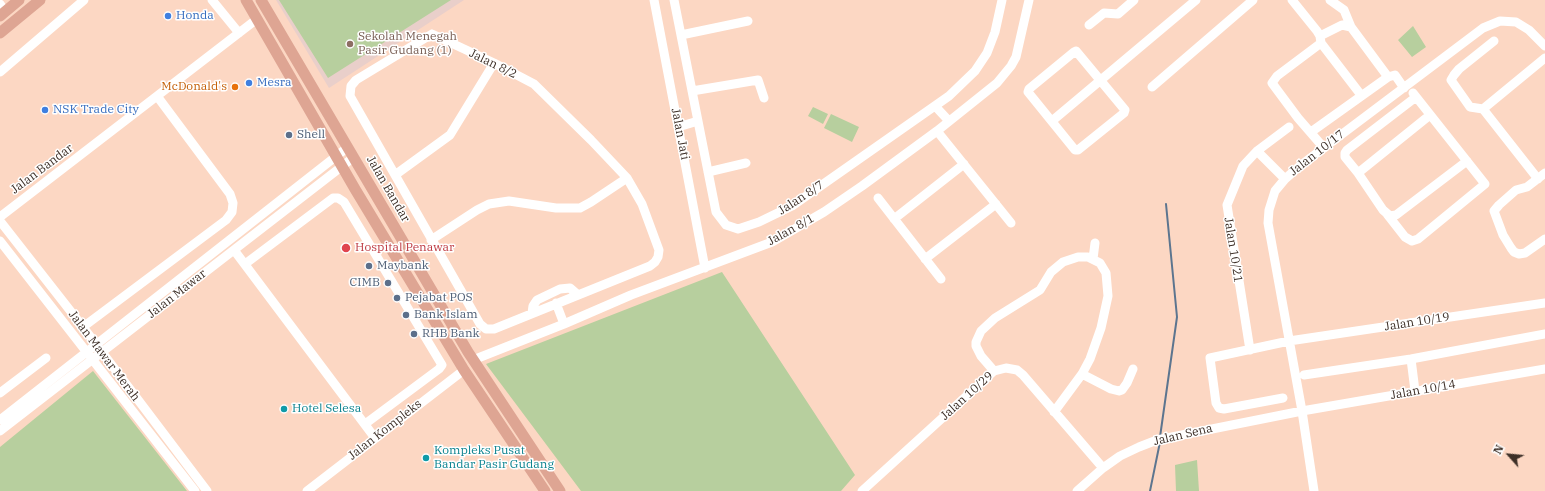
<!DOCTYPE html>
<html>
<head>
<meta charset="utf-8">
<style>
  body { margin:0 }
  #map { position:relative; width:1545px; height:491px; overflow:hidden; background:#fcd7c3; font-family:"IBM Plex Serif",serif }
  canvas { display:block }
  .north { position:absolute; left:1489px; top:435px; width:40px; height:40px; -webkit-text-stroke:3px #fff; paint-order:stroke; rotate:297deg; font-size:11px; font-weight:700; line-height:16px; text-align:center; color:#3d2f27 }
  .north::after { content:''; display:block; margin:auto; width:14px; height:18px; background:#3d2f27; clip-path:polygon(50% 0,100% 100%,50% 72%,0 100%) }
</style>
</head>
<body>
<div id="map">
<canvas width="1545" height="491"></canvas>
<div class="north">N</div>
</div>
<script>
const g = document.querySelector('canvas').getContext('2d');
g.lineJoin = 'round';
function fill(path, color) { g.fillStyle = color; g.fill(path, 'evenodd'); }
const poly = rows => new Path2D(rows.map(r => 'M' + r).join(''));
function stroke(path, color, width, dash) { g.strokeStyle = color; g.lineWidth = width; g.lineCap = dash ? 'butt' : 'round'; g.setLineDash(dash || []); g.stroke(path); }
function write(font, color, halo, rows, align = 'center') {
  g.font = font + ' "IBM Plex Serif",serif'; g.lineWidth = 3; g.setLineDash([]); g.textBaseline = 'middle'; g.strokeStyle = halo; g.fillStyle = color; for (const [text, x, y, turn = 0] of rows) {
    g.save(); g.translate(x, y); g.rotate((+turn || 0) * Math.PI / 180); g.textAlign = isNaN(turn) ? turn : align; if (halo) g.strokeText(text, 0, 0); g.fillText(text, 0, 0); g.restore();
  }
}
fill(poly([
  [276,0,464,0,329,88]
]), '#e9cfca');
fill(poly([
  [279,0,451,0,328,78],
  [1413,26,1426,47,1412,57,1398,40],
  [813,107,828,114,823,124,808,116],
  [831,114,859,127,852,142,824,128],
  [722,272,855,475,841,491,581,491,486,364],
  [93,371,187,491,0,491,0,447],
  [1197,460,1199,491,1176,491,1175,465]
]), '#b7cf9e');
stroke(poly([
  [1160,437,1177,317,1166,204],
  [1150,491,1160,442]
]), '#5c758f', 2);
stroke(poly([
  [212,0,239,33],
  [654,0,705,268],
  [674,0,716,212,726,225,738,229,759,222,792,206,949,96,975,71,987,53,995,32,1002,0],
  [1292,0,1317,31,1320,36,1321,43],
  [1330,0,1344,10,1351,27,1388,77,1395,75,1404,88],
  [0,4,5,12],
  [1089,25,1104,13,1118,14,1134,0],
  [432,34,494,63,534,84,591,140,627,178,642,204,659,250,658,257,655,262,650,266,494,329,486,329,480,324,350,96,351,86,356,80,432,34],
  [681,35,748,21],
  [1320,36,1342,25,1351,27],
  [1494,41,1459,69,1454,75,1451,80,1470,107,1483,109,1538,179],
  [1321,43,1277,76,1272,83,1298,118,1324,148],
  [1321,43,1361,95],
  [1076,51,1125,110,1124,113,1078,150,1075,150,1028,92,1029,89,1074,52,1076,51],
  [0,72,84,0],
  [1152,87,1253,0],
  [692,91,758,80,764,98],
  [1416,97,1347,150,1345,153,1345,157,1358,173,1383,210,1390,216,1396,215,1467,161],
  [935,106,949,121],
  [1483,109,1545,58],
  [1052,121,1196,0],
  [678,127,698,121],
  [937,131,1011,223],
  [1311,132,1388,77],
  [1257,151,1285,179],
  [708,172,746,163],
  [1358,173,1430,115],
  [1545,173,1527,187,1516,190,1499,205,1494,211,1503,235,1511,248,1514,252,1519,254,1525,253,1545,239],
  [395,175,450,135,494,63],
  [878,198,941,279],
  [1387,214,1405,237,1412,241,1418,239,1485,184,1413,93],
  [0,217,257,19],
  [894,219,964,164],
  [0,221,83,327,207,491],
  [431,240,477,210,489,204,509,201,556,208,580,208,591,202,627,178],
  [0,241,195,491],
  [234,250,375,438],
  [925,259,996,204],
  [1093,259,1095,243],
  [245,264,333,198,338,198,344,202,442,365,439,369,365,424],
  [556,303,564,324],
  [532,313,533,306,537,300,560,289,570,288,578,295],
  [83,327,226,220,232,212,233,203,230,194,157,96],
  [1250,350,1227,205,1243,166,1257,151,1289,127],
  [1411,359,1415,391],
  [473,360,564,324,631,295,772,242,824,212,862,186,937,131,997,83,1011,66,1016,57,1029,0],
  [994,371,981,356,976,346,976,342,981,331,995,318,1040,290,1051,272,1063,262,1078,257,1088,257,1100,263,1106,273,1108,296,1101,328,1090,359,1082,374,1054,412],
  [1082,374,1111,389,1119,391,1122,390,1127,383,1133,369],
  [1304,375,1411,359,1545,334],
  [0,393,46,358],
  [1283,398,1224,409,1219,408,1216,403,1210,358,1289,341,1545,303],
  [0,420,348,147],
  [0,431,354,157],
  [307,491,464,370],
  [862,491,994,371,1006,368,1017,370,1023,375,1103,468],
  [1077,491,1103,468,1120,456,1139,447,1157,440,1302,411,1545,369],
  [1314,491,1302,411,1268,223,1269,210,1275,191,1285,179,1301,165,1483,28,1500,21,1516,22,1529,30,1545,46]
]), '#fff', 9);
stroke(poly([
  [246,0,355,189,464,370,545,491],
  [261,0,468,352,560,491],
  [0,16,19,0],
  [0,33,40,0]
]), '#dea593', 11);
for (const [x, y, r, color] of [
  [168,16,4,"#3f7fe0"],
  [350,44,4,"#8d6e63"],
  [249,83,4,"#3f7fe0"],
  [235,87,4,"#e8710a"],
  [45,110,4,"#3f7fe0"],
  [289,135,4,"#5c6f8a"],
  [346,248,5,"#e0444e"],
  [369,266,4,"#5c6f8a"],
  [388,283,4,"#5c6f8a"],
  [397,298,4,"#5c6f8a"],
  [406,315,4,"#5c6f8a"],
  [414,334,4,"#5c6f8a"],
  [284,409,4,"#0f9aa8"],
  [426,458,4,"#0f9aa8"]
]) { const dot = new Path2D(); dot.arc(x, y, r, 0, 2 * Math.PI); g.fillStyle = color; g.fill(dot); stroke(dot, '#fff', 1.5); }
write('12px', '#366cbe', '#fff', [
  ["Honda",176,16],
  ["Mesra",257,83],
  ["NSK Trade City",53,110]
], 'left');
write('12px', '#785e54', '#fff', [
  ["Sekolah Menegah",358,37],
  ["Pasir Gudang (1)",358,51]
], 'left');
write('12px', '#3d2f27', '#fff', [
  ["Jalan 8/2",493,64,26],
  ["Jalan Jati",680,134,79],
  ["Jalan 10/17",1317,153,-38],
  ["Jalan Bandar",42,169,-37],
  ["Jalan Bandar",388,189,60],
  ["Jalan 8/7",801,198,-33],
  ["Jalan 8/1",791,230,-29],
  ["Jalan 10/21",1233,250,81],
  ["Jalan Mawar",177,294,-38],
  ["Jalan 10/19",1417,322,-9],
  ["Jalan Mawar Merah",104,356,53],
  ["Jalan 10/14",1423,390,-10],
  ["Jalan 10/29",967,396,-42],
  ["Jalan Kompleks",385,430,-38],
  ["Jalan Sena",1183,435,-13]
]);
write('12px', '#c56008', '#fff', [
  ["McDonald's",227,87]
], 'right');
write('12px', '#4e5e75', '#fff', [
  ["Shell",297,135],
  ["Maybank",377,266],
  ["CIMB",380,283,"right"],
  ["Pejabat POS",405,298],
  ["Bank Islam",414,315],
  ["RHB Bank",422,334]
], 'left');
write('12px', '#be3a42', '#fff', [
  ["Hospital Penawar",355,248]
], 'left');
write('12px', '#0d838f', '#fff', [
  ["Hotel Selesa",292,409],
  ["Kompleks Pusat",434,451],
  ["Bandar Pasir Gudang",434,465]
], 'left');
</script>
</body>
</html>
